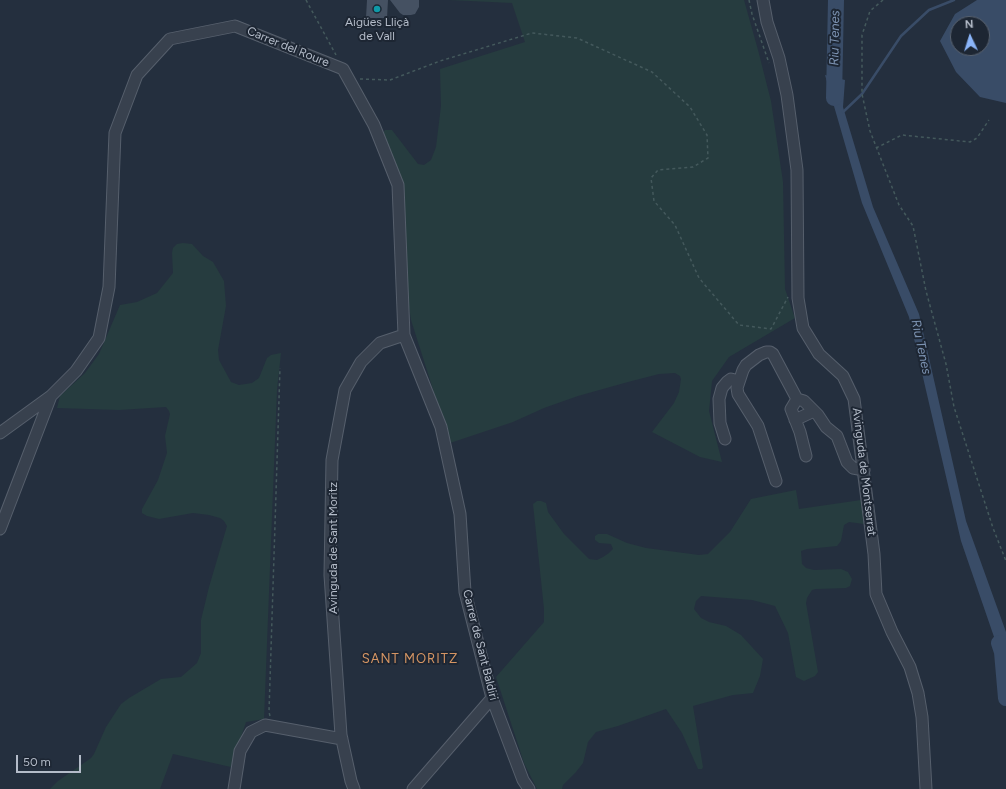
<!DOCTYPE html>
<html>
<head>
<meta charset="utf-8">
<style>
  body { margin:0 }
  #map { position:relative; width:1006px; height:789px; overflow:hidden; background:#242f3e; font-family:Figtree,sans-serif }
  canvas { display:block }
  .north { position:absolute; left:950px; top:16px; width:40px; height:40px; box-sizing:border-box; background:#1d2633; border:1px solid #59626f; border-radius:50%; rotate:356deg; font-size:11px; font-weight:700; line-height:16px; text-align:center; color:#b4bcc9 }
  .north::after { content:''; display:block; margin:auto; width:14px; height:18px; background:#8ab4f8; clip-path:polygon(50% 0,100% 100%,50% 72%,0 100%) }
  .scale { position:absolute; left:16px; top:755px; width:65px; height:18px; box-sizing:border-box; border:2px solid #b4bcc9; border-top:0; padding-left:5px; font-size:12px; line-height:14px; white-space:nowrap; color:#b4bcc9; -webkit-text-stroke:3px #1d2633; paint-order:stroke }
</style>
</head>
<body>
<div id="map">
<canvas width="1006" height="789"></canvas>
<div class="north">N</div>
<div class="scale">50 m</div>
</div>
<script>
const g = document.querySelector('canvas').getContext('2d');
g.lineJoin = 'round';
function fill(path, color) { g.fillStyle = color; g.fill(path, 'evenodd'); }
const poly = rows => new Path2D(rows.map(r => 'M' + r).join(''));
function stroke(path, color, width, dash) { g.strokeStyle = color; g.lineWidth = width; g.lineCap = dash ? 'butt' : 'round'; g.setLineDash(dash || []); g.stroke(path); }
function write(font, color, halo, rows, align = 'center') {
  g.font = font + ' Figtree,sans-serif'; g.lineWidth = 4; g.setLineDash([]); g.textBaseline = 'middle'; g.strokeStyle = halo; g.fillStyle = color; for (const [text, x, y, turn = 0] of rows) {
    g.save(); g.translate(x, y); g.rotate((+turn || 0) * Math.PI / 180); g.textAlign = isNaN(turn) ? turn : align; if (halo) g.strokeText(text, 0, 0); g.fillText(text, 0, 0); g.restore();
  }
}
fill(poly([
  [449,0,744,0,758,50,771,101,783,182,785,289,795,318,729,357,712,381,709,411,722,462,700,457,652,432,674,403,679,392,681,379,680,376,675,373,659,374,628,382,578,396,544,408,513,422,450,443,411,320,406,288,403,183,383,137,383,133,385,130,392,130,418,164,424,165,431,160,436,147,441,106,440,69,525,42,512,3],
  [183,243,192,244,203,256,213,262,224,281,226,306,218,350,219,360,231,382,239,385,252,383,259,378,267,358,271,355,281,353,277,390,264,719,246,722,231,767,173,754,160,789,50,789,58,781,91,758,94,754,106,727,121,704,129,698,161,679,181,677,197,663,201,653,201,620,209,587,227,526,224,521,220,518,209,515,193,513,159,519,147,516,142,513,142,509,158,480,167,453,165,436,170,414,169,411,166,407,119,410,57,408,60,396,85,373,99,354,120,305,137,302,157,293,173,273,172,253,173,248,177,244],
  [796,490,799,509,861,500,864,524,849,522,844,525,841,541,837,546,807,549,801,551,802,564,806,568,814,570,841,569,848,572,852,579,850,586,846,588,816,589,812,590,807,598,806,603,818,672,815,676,804,681,796,677,788,633,775,606,752,600,701,596,696,601,694,609,701,618,709,622,726,626,741,635,763,659,760,676,753,693,733,695,693,706,703,767,702,769,698,769,682,733,666,709,618,726,596,732,588,742,583,763,576,772,563,785,562,789,537,789,524,763,496,677,544,622,544,609,533,504,537,501,541,501,546,503,548,512,564,534,589,559,597,560,603,557,609,553,613,549,611,544,599,543,595,540,595,536,598,534,607,534,627,543,646,548,699,555,708,554,730,532,751,499]
]), '#263c3f');
fill(poly([
  [977,0,1006,0,1006,103,980,97,956,72,940,41,955,14],
  [958,24,982,24,982,48,958,48],
  [825,75,845,80,843,107,873,207,919,314,966,521,1006,632,1006,698,1003,663,961,541,909,317,862,203]
]), '#394c67');
stroke(poly([
  [843,112,862,94,901,36,929,10,954,0]
]), '#394c67', 2.5);
stroke(poly([
  [834,98,836,0],
  [999,643,1002,652,1006,698]
]), '#394c67', 16);
fill(poly([
  [367,0,388,0,387,18,366,18],
  [390,0,419,0,419,7,415,14,411,15,403,15,400,13]
]), '#455162');
const minor = poly([
  [763,0,767,22,779,58,787,95,797,170,798,298,803,328,819,354,843,376,854,399,874,554,876,594,892,632,910,667,918,693,922,717,926,789],
  [797,399,791,409,800,432,806,456],
  [795,420,814,411],
  [0,433,51,396,76,371,99,338,109,287,115,133,137,75,170,39,235,26,343,69,374,125,398,185,404,335,441,427,460,514,465,592,492,698,523,780,529,789],
  [725,439,720,423,719,399,722,388,727,382,731,379,739,381],
  [776,481,758,426,738,394,737,388,743,370,746,365,759,355,766,352,770,352,773,354,797,399,804,401,818,415,826,427,837,436,847,462,853,468,864,470],
  [0,529,51,396],
  [234,789,240,751,251,732,265,725,342,739],
  [354,789,351,781,341,735,330,575,332,460,345,390,361,362,380,343,404,335],
  [413,789,492,698]
]);
stroke(minor, '#565f6c', 13);
stroke(poly([
  [306,0,336,55],
  [749,0,752,14,769,63],
  [883,0,870,11,862,35,862,94,870,131,899,205,913,226,926,291,946,364,954,407,993,528,1006,561],
  [360,79,390,80,440,61,532,33,577,38,652,72,690,107,707,135,708,158,693,167,658,170,651,178,654,201,675,225,699,278,739,325,771,329,788,297],
  [876,148,902,135,970,142,977,138,989,120],
  [270,716,269,712,280,368]
]), '#44595c', 1.5, [3, 3]);
stroke(minor, '#38414e', 11);
for (const [x, y, r, color] of [
  [377,9,4,"#0f9aa8"]
]) { const dot = new Path2D(); dot.arc(x, y, r, 0, 2 * Math.PI); g.fillStyle = color; g.fill(dot); stroke(dot, '#1d2633', 1.5); }
write('12px', '#b4bcc9', '#1d2633', [
  ["Aigües Lliçà",377,22],
  ["de Vall",377,36]
]);
write('12px', '#b4bcc9', '#1d2633', [
  ["Carrer del Roure",288,47,22],
  ["Avinguda de Montserrat",864,472,83],
  ["Avinguda de Sant Moritz",333,548,-90],
  ["Carrer de Sant Baldiri",480,645,76]
]);
write('italic 13px', '#7c92b1', '#1d2633', [
  ["Riu Tenes",835,38,-89],
  ["Riu Tenes",921,347,78]
]);
g.letterSpacing = '1px';
write('13px', '#d59563', '#1d2633', [
  ["SANT MORITZ",410,659]
]);
g.letterSpacing = '0px';
</script>
</body>
</html>
